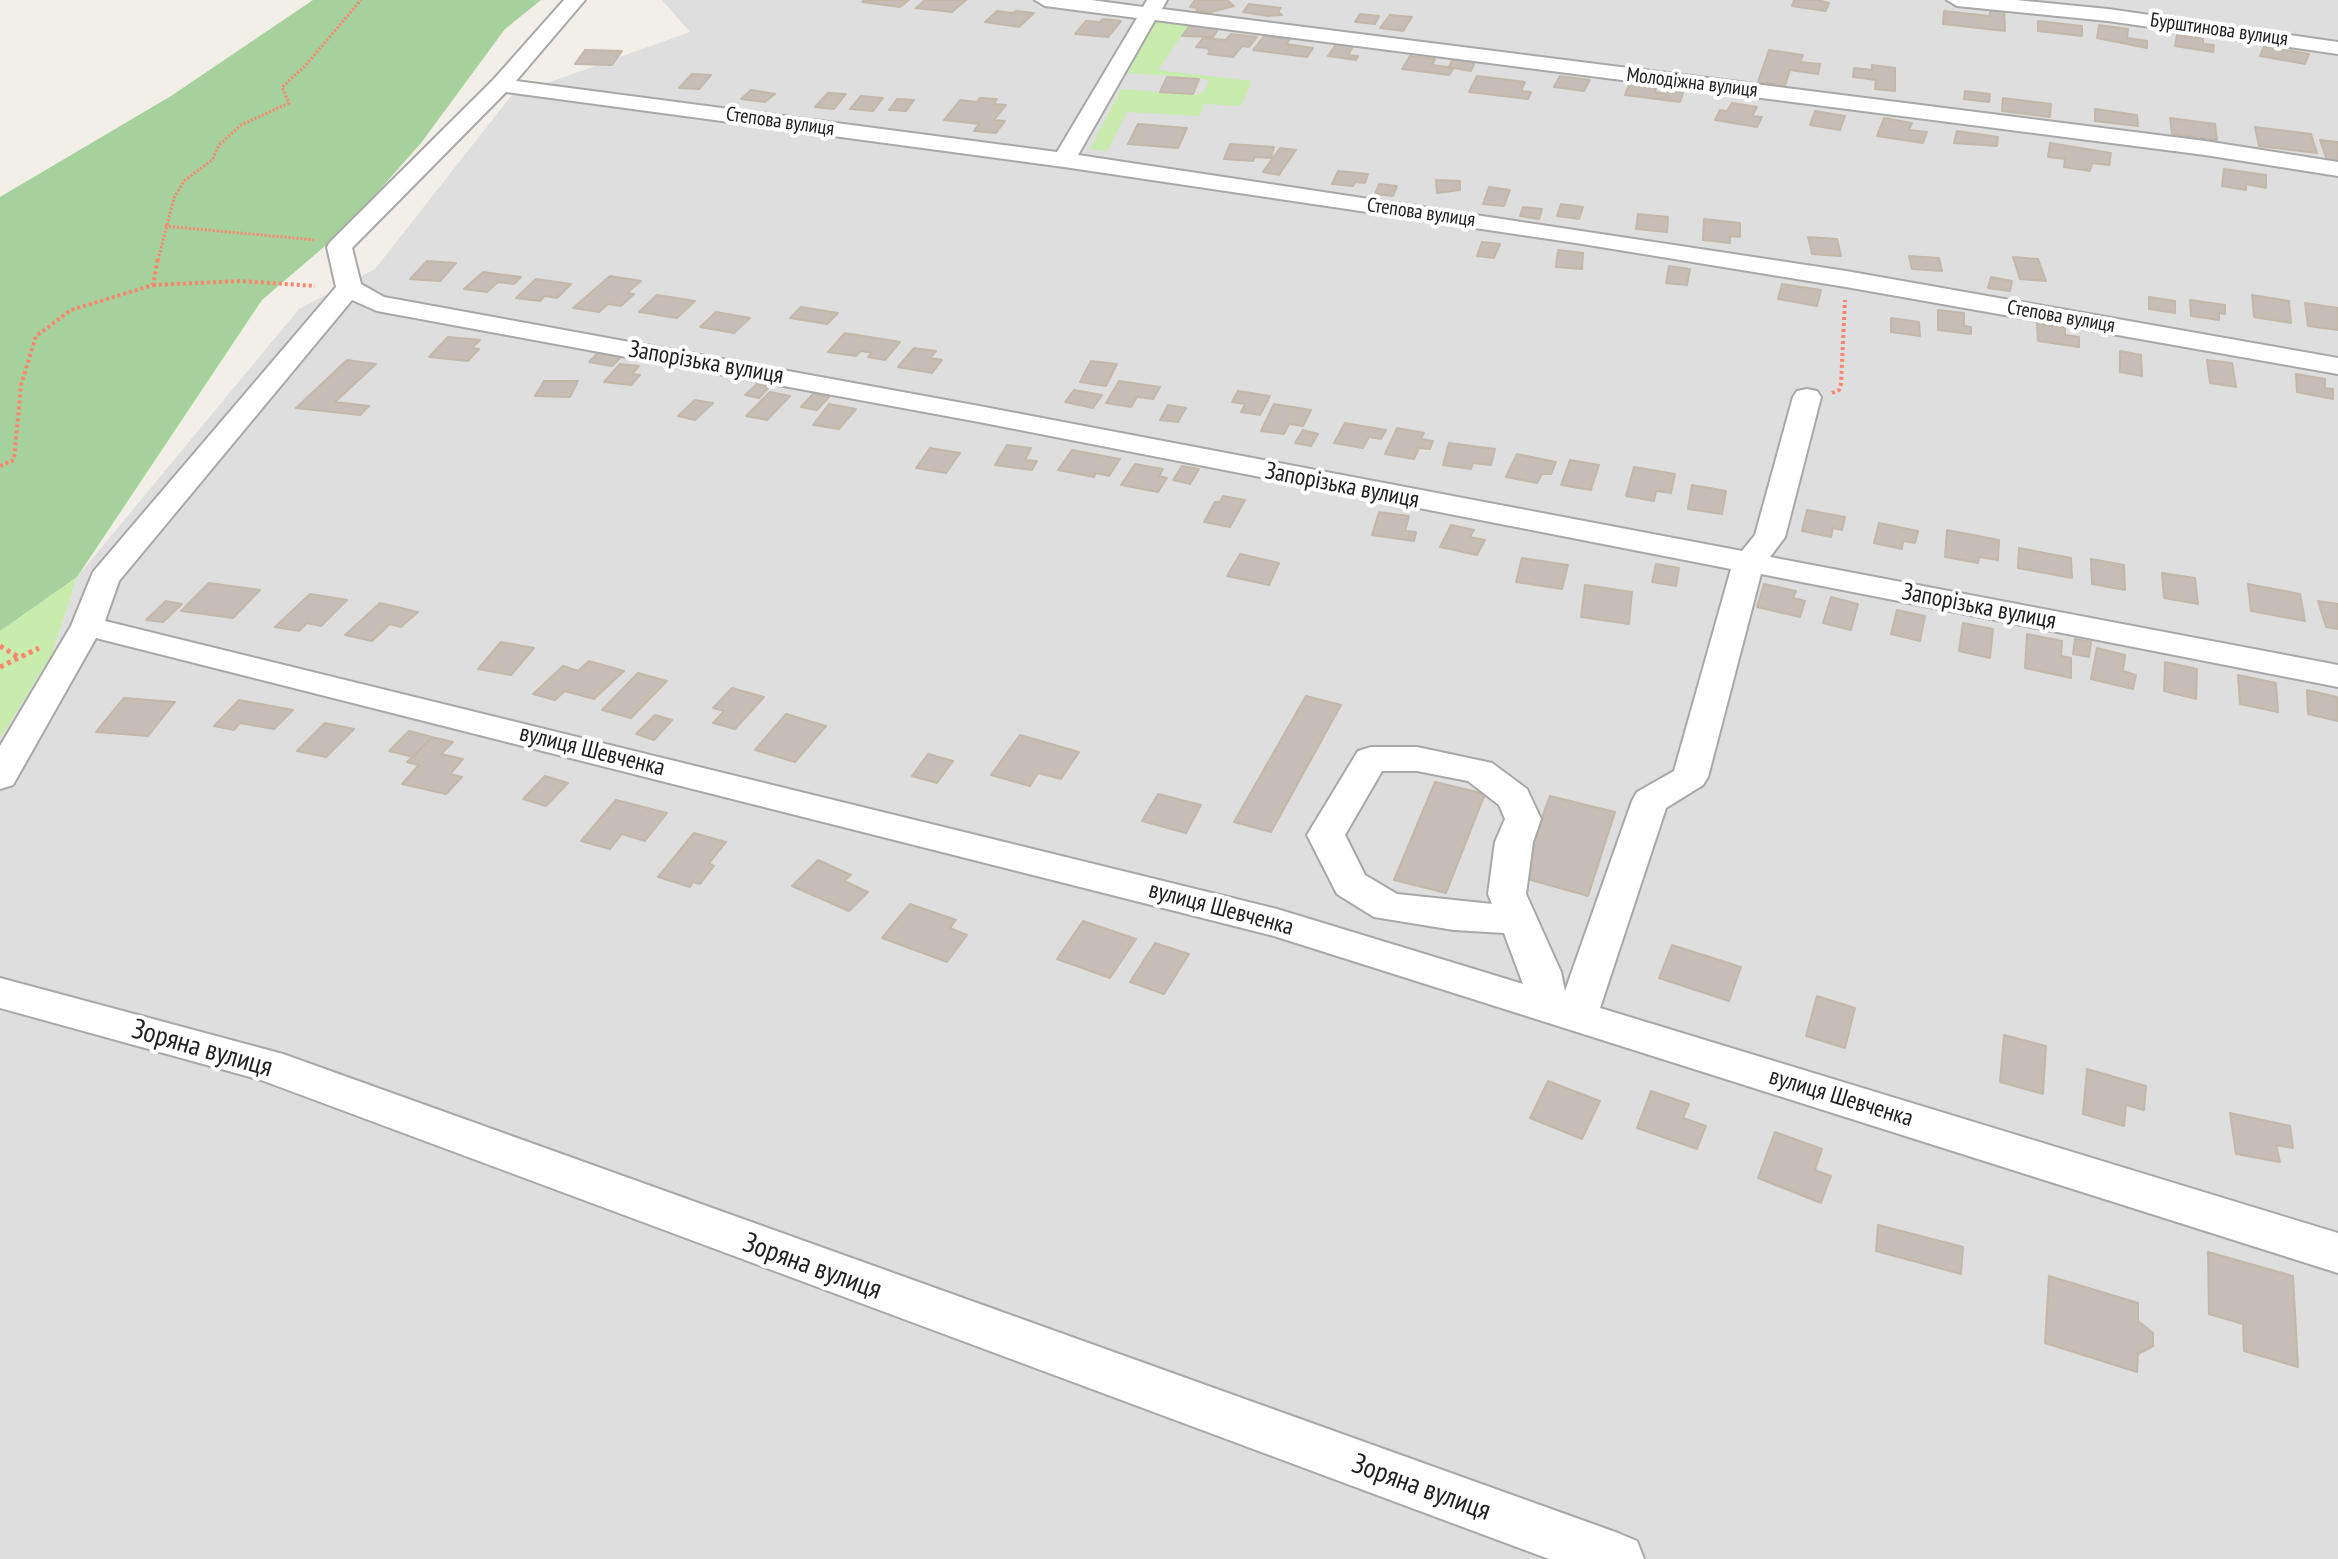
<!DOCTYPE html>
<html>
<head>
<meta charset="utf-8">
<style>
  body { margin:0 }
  canvas { display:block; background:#f1efe7 }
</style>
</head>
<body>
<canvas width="2338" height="1559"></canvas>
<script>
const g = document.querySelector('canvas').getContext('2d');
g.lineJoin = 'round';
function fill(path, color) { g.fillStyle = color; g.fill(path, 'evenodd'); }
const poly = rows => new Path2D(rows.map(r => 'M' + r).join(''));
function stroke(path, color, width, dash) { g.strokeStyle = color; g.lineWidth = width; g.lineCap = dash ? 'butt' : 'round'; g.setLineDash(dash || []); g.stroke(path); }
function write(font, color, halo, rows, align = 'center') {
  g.font = font + ' "PT Sans Narrow",sans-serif'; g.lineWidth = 8; g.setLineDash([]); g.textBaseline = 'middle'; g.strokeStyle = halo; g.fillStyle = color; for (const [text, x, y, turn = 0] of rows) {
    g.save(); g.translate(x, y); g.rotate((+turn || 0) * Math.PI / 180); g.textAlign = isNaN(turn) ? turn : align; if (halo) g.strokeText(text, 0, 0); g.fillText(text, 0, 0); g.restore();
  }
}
fill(poly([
  [662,0,2338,0,2338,1559,0,1559,0,739,52,654,77,577,299,309,375,269,511,96,690,32]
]), '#dfdede');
fill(poly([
  [1160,19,1191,22,1158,70,1252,81,1241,106,1204,104,1200,116,1127,112,1107,151,1090,149,1121,89,1194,95,1203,93,1209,81,1201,78,1128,73,1153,21],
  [77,577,52,654,0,739,0,631]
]), '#c7ecad');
fill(poly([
  [313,0,541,0,505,29,421,143,346,228,262,300,77,577,0,631,0,197,171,96]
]), '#a7d19c');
const building = poly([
  [865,0,909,0,900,7,862,2,865,0],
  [925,0,966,0,952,12,916,8,925,0],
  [1195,0,1227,0,1234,6,1211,12,1196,11,1198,8,1190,7,1195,0],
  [1794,0,1818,0,1829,3,1826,11,1792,6,1794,0],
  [1249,4,1281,8,1278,12,1282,15,1268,16,1243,12,1249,4],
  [1990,7,2004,8,2005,31,1943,24,1944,11,1990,16,1990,7],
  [997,11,1013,13,1016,11,1034,13,1019,27,985,22,997,11],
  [1360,14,1379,16,1375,24,1355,22,1360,14],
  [1390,15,1412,17,1403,31,1380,28,1390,15],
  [1103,19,1121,21,1108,37,1075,34,1086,21,1100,22,1103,19],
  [2038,21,2082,26,2082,36,2038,31,2038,21],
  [1190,25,1219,28,1213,37,1182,36,1190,25],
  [2099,25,2128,29,2127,38,2147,41,2147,48,2097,38,2099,25],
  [1231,34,1257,37,1249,47,1242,46,1233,57,1208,54,1210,51,1207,48,1196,47,1203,38,1226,40,1231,34],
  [2177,35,2203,39,2203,44,2214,45,2213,52,2175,46,2177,35],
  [1264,36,1290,39,1286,44,1313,48,1307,57,1253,50,1264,36],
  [1337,43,1354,45,1348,55,1358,56,1356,60,1328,56,1337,43],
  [2264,46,2309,54,2305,64,2260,56,2264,46],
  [585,50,622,51,612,65,575,64,585,50],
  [1769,50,1803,55,1800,62,1820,64,1818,74,1790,70,1785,86,1758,82,1769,50],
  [1410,56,1435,59,1432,65,1454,68,1449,75,1402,69,1410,56],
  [1454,56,1476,59,1471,71,1449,67,1454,56],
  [1872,65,1895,68,1895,91,1875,89,1876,80,1853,77,1854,68,1872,70,1872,65],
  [692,74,711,75,699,89,679,88,692,74],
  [1477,76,1525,82,1521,91,1531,92,1528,99,1469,92,1477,76],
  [1560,76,1590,80,1584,91,1554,87,1560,76],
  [1167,77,1199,79,1193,94,1160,92,1167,77],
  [1630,82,1657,85,1655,92,1667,94,1670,85,1685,87,1680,102,1625,95,1630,82],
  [751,90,775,94,765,102,741,99,751,90],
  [1965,91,1990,94,1989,102,1964,99,1965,91],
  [828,93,846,94,834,109,815,107,828,93],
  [861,96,883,98,873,111,850,109,861,96],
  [980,98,997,99,994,104,1006,105,994,120,1005,121,996,133,974,131,979,124,944,120,960,100,977,102,980,98],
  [2003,98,2051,104,2050,117,2002,111,2003,98],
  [897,99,914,100,906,111,889,110,897,99],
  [1732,103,1757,107,1752,116,1762,117,1757,127,1715,120,1720,110,1727,111,1732,103],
  [2095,109,2137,115,2138,126,2095,121,2095,109],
  [1815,111,1845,116,1840,130,1810,125,1815,111],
  [1884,118,1912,123,1909,130,1927,132,1923,143,1877,136,1884,118],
  [2170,118,2215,124,2217,140,2172,134,2170,118],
  [1138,124,1187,128,1178,148,1128,144,1138,124],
  [2255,127,2311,134,2317,153,2259,146,2255,127],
  [1957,131,1998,137,1997,146,1954,143,1957,131],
  [2320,140,2338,142,2338,162,2327,160,2320,140],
  [2050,143,2111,153,2109,165,2092,163,2090,171,2064,167,2065,159,2048,157,2050,143],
  [1230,144,1274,147,1271,158,1255,157,1253,161,1224,159,1230,144],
  [1280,148,1296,150,1279,175,1263,172,1280,148],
  [2224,169,2266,175,2266,188,2246,184,2246,190,2222,186,2224,169],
  [1338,171,1368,174,1365,183,1355,182,1353,186,1332,184,1338,171],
  [1436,180,1460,181,1460,190,1437,193,1436,180],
  [1379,184,1397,186,1393,196,1375,194,1379,184],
  [1489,187,1510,190,1504,206,1483,204,1489,187],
  [1561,204,1583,207,1579,219,1557,216,1561,204],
  [1523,207,1542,209,1539,219,1520,216,1523,207],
  [1638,214,1668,217,1667,232,1636,229,1638,214],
  [1704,219,1740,223,1740,237,1730,236,1730,243,1703,240,1704,219],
  [1808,237,1837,239,1841,256,1812,254,1808,237],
  [1482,242,1500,244,1494,258,1477,256,1482,242],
  [1558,250,1583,253,1582,269,1556,267,1558,250],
  [1909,256,1939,258,1942,271,1912,269,1909,256],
  [2013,257,2038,259,2046,281,2020,279,2013,257],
  [427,261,456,263,440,281,410,279,427,261],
  [1669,266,1690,269,1687,285,1666,283,1669,266],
  [483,272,521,277,514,284,498,282,487,292,464,289,483,272],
  [610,276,641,281,627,293,634,294,621,306,608,304,599,312,573,308,610,276],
  [1991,277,2012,281,2010,291,1988,288,1991,277],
  [536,279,571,284,557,298,545,296,540,301,516,298,536,279],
  [1782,284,1821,290,1817,306,1778,299,1782,284],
  [657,295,695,301,677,318,639,312,657,295],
  [2252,295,2289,301,2291,323,2254,317,2252,295],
  [2149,297,2175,301,2175,313,2149,309,2149,297],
  [2190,300,2225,305,2225,314,2219,313,2219,320,2191,316,2190,300],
  [2305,303,2338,308,2338,330,2308,326,2305,303],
  [801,307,838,313,827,324,790,318,801,307],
  [1938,310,1964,313,1964,326,1971,327,1971,334,1938,330,1938,310],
  [716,312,750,318,734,333,700,327,716,312],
  [1891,318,1919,322,1920,336,1891,332,1891,318],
  [2037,324,2065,328,2065,335,2079,337,2079,347,2038,341,2037,324],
  [845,333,900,342,885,360,868,357,872,353,861,351,856,356,828,352,845,333],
  [448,337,480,340,472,348,479,349,468,361,429,357,448,337],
  [914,348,936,351,930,358,942,360,932,373,898,367,914,348],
  [2120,351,2141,355,2142,376,2120,372,2120,351],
  [598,353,621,357,612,366,589,362,598,353],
  [347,360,376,364,335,402,369,406,360,415,296,408,347,360],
  [2207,360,2232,363,2236,387,2210,383,2207,360],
  [1091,361,1117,364,1106,386,1080,382,1091,361],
  [620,364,639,366,632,374,640,375,631,385,604,382,620,364],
  [2296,374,2325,379,2325,388,2333,389,2333,399,2297,392,2296,374],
  [544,381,578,381,570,397,535,396,544,381],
  [1119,381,1160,387,1153,399,1137,397,1131,407,1106,403,1119,381],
  [757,384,770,386,759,398,745,395,757,384],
  [1074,390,1102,395,1093,408,1065,402,1074,390],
  [1238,391,1270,396,1260,415,1241,412,1245,404,1232,402,1238,391],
  [770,392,790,396,767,420,746,416,770,392],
  [813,394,829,397,817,410,801,407,813,394],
  [695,400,713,403,695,420,678,416,695,400],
  [829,404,856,409,839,429,813,425,829,404],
  [1274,404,1311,410,1303,426,1289,424,1284,434,1261,431,1274,404],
  [1168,405,1186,408,1178,422,1160,420,1168,405],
  [1345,423,1386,430,1381,439,1369,437,1363,448,1334,443,1345,423],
  [1397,428,1424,433,1421,439,1433,441,1430,449,1419,448,1414,459,1385,454,1397,428],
  [1303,430,1318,434,1311,446,1295,443,1303,430],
  [1449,443,1495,449,1491,465,1473,463,1471,469,1443,465,1449,443],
  [1007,445,1031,448,1025,460,1037,461,1032,470,995,465,1007,445],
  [930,448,960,453,946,473,916,468,930,448],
  [1072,450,1120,459,1109,476,1096,473,1094,477,1058,470,1072,450],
  [1517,454,1556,462,1551,474,1542,474,1537,483,1506,477,1517,454],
  [1570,460,1599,465,1591,490,1561,485,1570,460],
  [1135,464,1163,469,1159,476,1167,478,1158,492,1121,485,1135,464],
  [1182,466,1199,469,1190,484,1173,480,1182,466],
  [1634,467,1675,474,1671,493,1656,491,1654,501,1626,496,1634,467],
  [1692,485,1726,491,1722,514,1688,509,1692,485],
  [1223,496,1245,500,1230,527,1204,522,1215,502,1220,502,1223,496],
  [1807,510,1845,517,1842,530,1833,528,1831,537,1802,531,1807,510],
  [1379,512,1409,516,1405,531,1416,532,1414,541,1372,535,1379,512],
  [1879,523,1918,531,1915,543,1903,541,1902,549,1874,543,1879,523],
  [1451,525,1474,530,1470,537,1485,540,1477,555,1440,547,1451,525],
  [1947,530,1999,540,1998,560,1979,557,1978,563,1945,557,1947,530],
  [2019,548,2071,558,2072,578,2018,568,2019,548],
  [1240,554,1279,563,1269,585,1227,576,1240,554],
  [1522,558,1568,565,1562,589,1516,582,1522,558],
  [2091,559,2124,565,2125,590,2092,584,2091,559],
  [1656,564,1679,568,1676,586,1652,582,1656,564],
  [2162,573,2195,578,2198,604,2164,598,2162,573],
  [209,583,260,590,233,618,181,611,209,583],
  [1764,584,1796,591,1793,598,1805,601,1800,617,1757,607,1764,584],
  [2248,584,2300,594,2305,621,2251,611,2248,584],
  [1585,585,1632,592,1629,624,1581,617,1585,585],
  [310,594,347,600,321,626,307,623,299,631,275,627,310,594],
  [1831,597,1858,604,1851,630,1823,623,1831,597],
  [166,601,182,604,163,622,146,620,166,601],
  [2318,601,2338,604,2338,629,2326,627,2318,601],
  [380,603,418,612,401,627,390,624,372,641,345,635,380,603],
  [1897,610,1925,616,1920,641,1891,634,1897,610],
  [1963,623,1993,629,1990,658,1959,651,1963,623],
  [2027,634,2062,641,2061,656,2071,658,2071,678,2025,668,2027,634],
  [2075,639,2091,642,2089,657,2073,654,2075,639],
  [501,642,534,648,511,675,478,669,501,642],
  [2097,648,2125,655,2123,671,2136,675,2133,689,2091,679,2097,648],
  [589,661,624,671,594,699,565,691,555,700,533,694,563,666,578,671,589,661],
  [2165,662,2197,669,2196,699,2164,691,2165,662],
  [638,673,667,681,631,718,602,710,638,673],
  [2238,675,2276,683,2278,712,2240,704,2238,675],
  [732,688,764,697,735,729,713,723,724,711,713,708,732,688],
  [2307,690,2337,697,2338,721,2308,714,2307,690],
  [1306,696,1341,705,1271,832,1234,822,1306,696],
  [124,698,175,702,148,736,96,732,124,698],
  [239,700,293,710,274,729,240,723,234,730,214,726,239,700],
  [786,714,826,726,795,762,755,750,786,714],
  [655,715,672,720,654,740,636,734,655,715],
  [325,723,354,729,326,757,297,751,325,723],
  [409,731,432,737,413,757,389,751,409,731],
  [1020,735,1079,752,1061,779,1038,773,1030,786,991,775,1020,735],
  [432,737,453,742,441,754,463,759,450,774,462,777,446,794,402,784,419,765,407,762,432,737],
  [928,754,953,761,937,783,912,776,928,754],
  [545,776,568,783,546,806,523,799,545,776],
  [1435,782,1485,794,1446,893,1394,880,1435,782],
  [1158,794,1201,805,1186,833,1142,821,1158,794],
  [1550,796,1615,812,1588,896,1520,877,1550,796],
  [616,800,667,813,645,841,622,834,610,849,581,841,616,800],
  [694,833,726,842,709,863,714,866,700,884,693,882,690,887,658,877,694,833],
  [818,860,851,875,844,881,868,892,849,911,792,886,818,860],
  [910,904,956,920,950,928,967,935,947,962,882,938,910,904],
  [1083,921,1136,939,1110,978,1057,959,1083,921],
  [1155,943,1189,954,1164,994,1130,982,1155,943],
  [1672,945,1741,967,1729,1001,1659,978,1672,945],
  [1817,996,1855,1008,1845,1048,1806,1036,1817,996],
  [2004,1035,2046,1046,2043,1094,2000,1082,2004,1035],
  [2087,1069,2146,1086,2144,1110,2126,1105,2124,1126,2083,1114,2087,1069],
  [1548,1081,1600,1101,1582,1139,1530,1118,1548,1081],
  [1651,1091,1689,1104,1683,1118,1706,1126,1697,1149,1637,1128,1651,1091],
  [2230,1113,2290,1126,2293,1148,2276,1145,2280,1162,2236,1154,2230,1113],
  [1775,1132,1822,1149,1815,1170,1831,1176,1821,1203,1758,1178,1775,1132],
  [1878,1225,1963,1247,1961,1274,1876,1251,1878,1225],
  [2208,1252,2293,1276,2298,1367,2244,1351,2243,1324,2209,1314,2208,1252],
  [2049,1276,2138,1303,2138,1321,2153,1333,2153,1346,2138,1354,2137,1372,2045,1343,2049,1276]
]);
fill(building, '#c6beb6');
stroke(building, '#c3b7a9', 2);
const minor = poly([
  [564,0,585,0,516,81,1057,152,1137,18,1045,6,1035,0,1091,0,1143,7,1147,0,1167,0,1162,9,2205,141,2338,162,2338,176,2205,155,1155,20,1078,155,1846,271,2338,358,2338,374,1846,287,1576,243,1064,167,506,92,352,248,361,284,384,297,979,406,1742,551,1755,535,1793,397,1797,391,1807,389,1817,391,1821,397,1785,537,1770,557,2338,665,2338,687,1761,574,1708,777,1703,785,1666,808,1600,1008,2338,1233,2338,1273,1274,936,96,638,13,785,0,789,0,746,71,626,93,572,336,287,327,247,330,242,493,80,564,0],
  [352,300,377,311,979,422,1731,569,1674,771,1637,792,1632,801,1565,991,1561,972,1526,894,1533,842,1541,819,1527,789,1492,763,1417,747,1371,747,1358,751,1307,835,1337,894,1374,917,1454,930,1504,933,1523,984,1277,909,105,621,119,581,352,300],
  [1382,771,1417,771,1468,781,1499,805,1505,819,1495,842,1488,894,1492,904,1397,894,1365,875,1345,835,1382,771],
  [1947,0,2016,0,2108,9,2338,42,2338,54,2108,21,1957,6,1947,0],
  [0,978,283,1054,1618,1533,1637,1541,1644,1559,1549,1559,261,1080,0,1008,0,978]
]);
stroke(minor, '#a8a8a8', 4);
stroke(poly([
  [165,226,315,240],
  [158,260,174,198,184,181,212,160,219,145,241,125,289,103,282,87,305,66,361,0]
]), '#fc866d', 3, [2, 2]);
stroke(poly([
  [153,285,241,281,315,286],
  [1832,393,1839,390,1841,384,1845,300],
  [0,466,14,460,21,385,36,336,71,310,153,285,158,258]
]), '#fc866d', 4, [3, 3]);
stroke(poly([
  [0,646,20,658],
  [0,667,39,648]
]), '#fc866d', 5, [4, 4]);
fill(minor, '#fff');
write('20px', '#212121', '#fff', [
  ["Бурштинова вулиця",2219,30,8],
  ["Молодіжна вулиця",1692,83,7],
  ["Степова вулиця",780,122,8],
  ["Степова вулиця",1421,213,8],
  ["Степова вулиця",2061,317,10]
]);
write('24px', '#212121', '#fff', [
  ["Запорізька вулиця",706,363,10],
  ["Запорізька вулиця",1342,486,11],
  ["Запорізька вулиця",1979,607,11],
  ["вулиця Шевченка",592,751,14],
  ["вулиця Шевченка",1221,909,15],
  ["вулиця Шевченка",1841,1098,17]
]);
write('28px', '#212121', '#fff', [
  ["Зоряна вулиця",202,1049,16],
  ["Зоряна вулиця",812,1267,20],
  ["Зоряна вулиця",1421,1488,20]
]);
</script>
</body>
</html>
